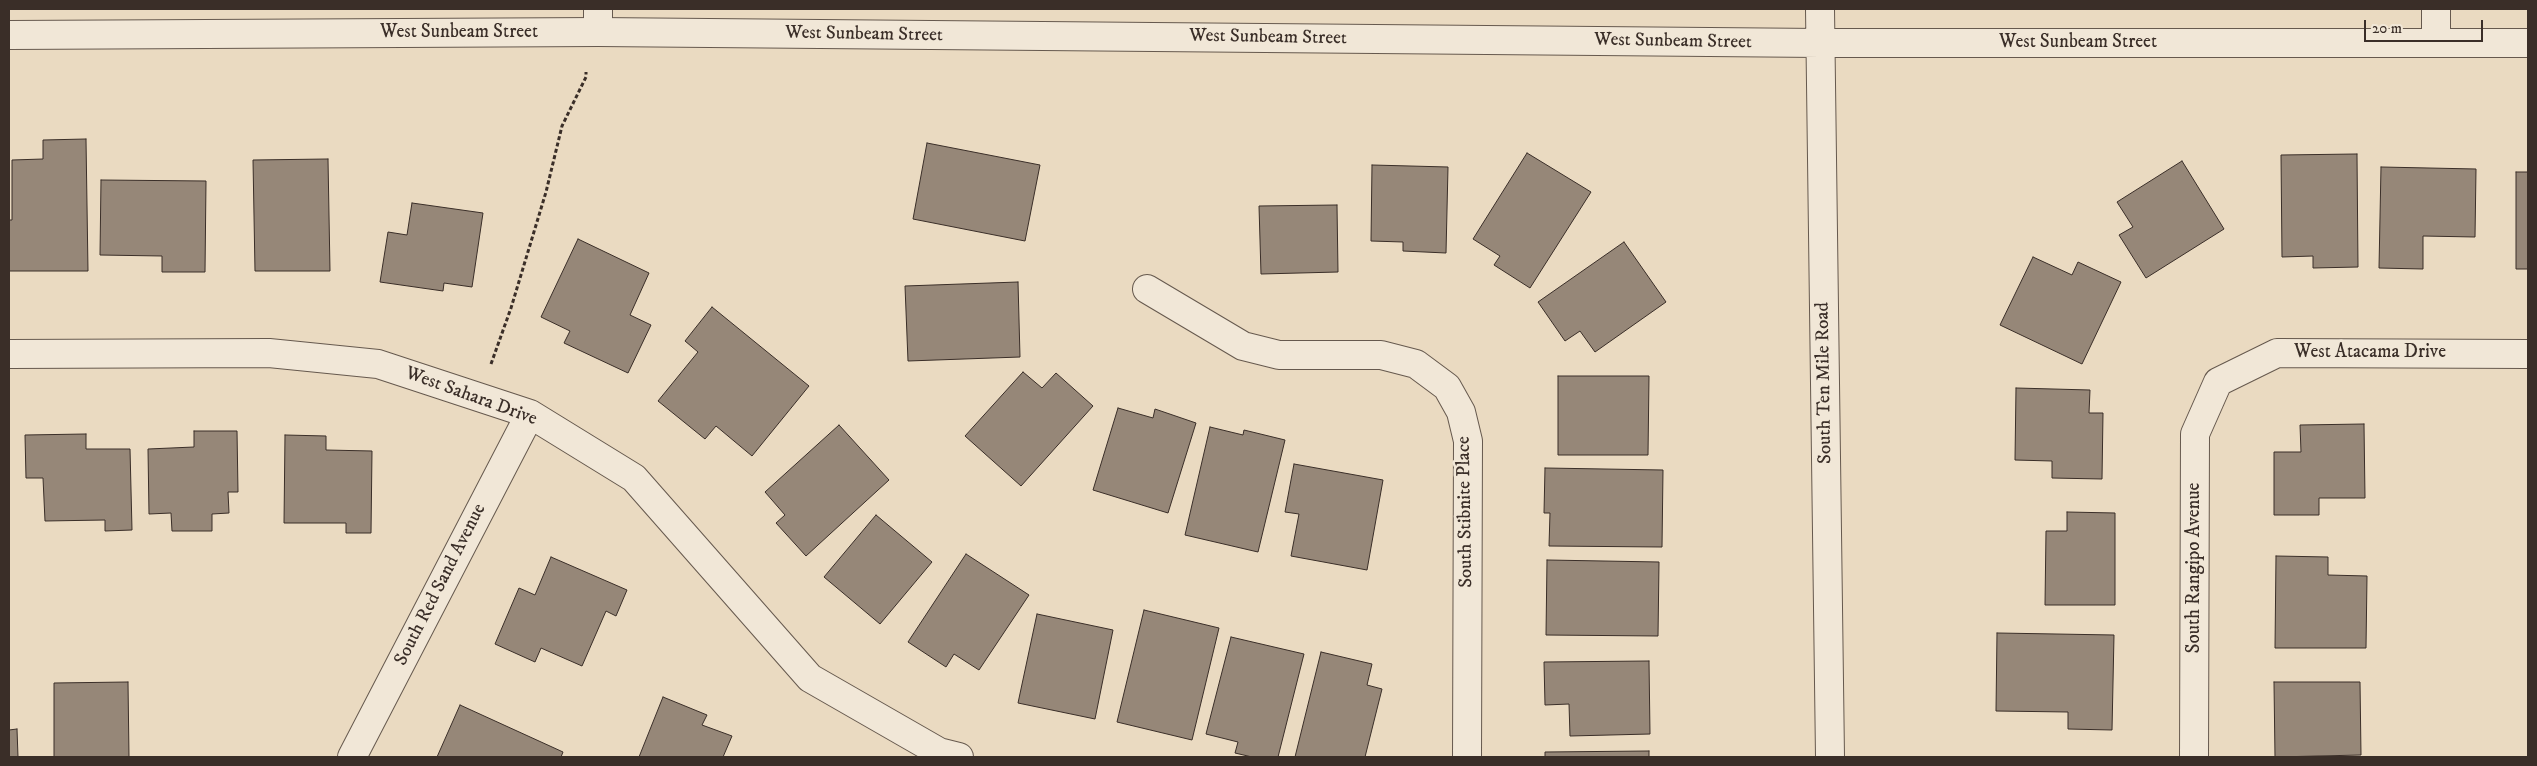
<!DOCTYPE html>
<html>
<head>
<meta charset="utf-8">
<style>
  body { margin:0 }
  #map { position:relative; width:2537px; height:766px; overflow:hidden; background:#eadac1; font-family:"IM FELL DW Pica",serif }
  canvas { display:block }
  .frame { position:absolute; inset:0; border:10px solid #3a2e28; pointer-events:none }
  .scale { position:absolute; left:2364px; top:20px; width:119px; height:22px; box-sizing:border-box; border:2px solid #3a2e28; border-top:0; padding-left:6px; font-size:15px; line-height:18px; white-space:nowrap; color:#3a2e28; -webkit-text-stroke:4px #f1e7d7; paint-order:stroke }
</style>
</head>
<body>
<div id="map">
<canvas width="2537" height="766"></canvas>
<div class="frame"></div>
<div class="scale">20 m</div>
</div>
<script>
const g = document.querySelector('canvas').getContext('2d');
g.lineJoin = 'round';
function fill(path, color) { g.fillStyle = color; g.fill(path, 'evenodd'); }
const poly = rows => new Path2D(rows.map(r => 'M' + r).join(''));
function stroke(path, color, width, dash) { g.strokeStyle = color; g.lineWidth = width; g.lineCap = dash ? 'butt' : 'round'; g.setLineDash(dash || []); g.stroke(path); }
function write(font, color, halo, rows, align = 'center') {
  g.font = font + ' "IM FELL DW Pica",serif'; g.lineWidth = 5; g.setLineDash([]); g.textBaseline = 'middle'; g.strokeStyle = halo; g.fillStyle = color; for (const [text, x, y, turn = 0] of rows) {
    g.save(); g.translate(x, y); g.rotate((+turn || 0) * Math.PI / 180); g.textAlign = isNaN(turn) ? turn : align; if (halo) g.strokeText(text, 0, 0); g.fillText(text, 0, 0); g.restore();
  }
}
const building = poly([
  [86,139,88,271,9,271,9,220,12,220,12,160,43,159,43,140,86,139],
  [927,143,1040,165,1025,241,913,219,927,143],
  [1527,153,1591,192,1530,288,1494,265,1500,256,1473,239,1527,153],
  [2357,154,2358,267,2313,268,2313,256,2282,257,2281,155,2357,154],
  [328,159,330,271,255,271,253,160,328,159],
  [2182,161,2224,229,2146,278,2119,235,2133,227,2117,202,2182,161],
  [1372,165,1448,167,1446,253,1403,251,1403,242,1371,241,1372,165],
  [2381,167,2476,169,2475,237,2423,236,2423,269,2379,268,2381,167],
  [2516,172,2528,172,2528,269,2516,269,2516,172],
  [101,180,206,181,205,272,162,272,162,256,100,255,101,180],
  [412,203,483,213,472,287,444,283,443,291,380,282,388,232,407,235,412,203],
  [1337,205,1338,272,1261,274,1259,206,1337,205],
  [578,239,649,273,630,315,651,325,628,373,564,343,570,331,541,317,578,239],
  [1624,242,1666,302,1595,352,1580,331,1565,341,1538,302,1624,242],
  [2033,257,2072,275,2078,262,2121,282,2082,364,2000,325,2033,257],
  [1018,282,1020,357,908,361,905,286,1018,282],
  [712,307,809,386,752,456,716,426,705,439,658,401,698,352,685,341,712,307],
  [1023,372,1042,388,1056,373,1093,406,1021,486,965,436,1023,372],
  [1558,376,1649,376,1648,455,1558,455,1558,376],
  [2016,388,2090,390,2089,413,2103,413,2102,479,2052,478,2052,461,2015,460,2016,388],
  [1118,408,1153,418,1155,409,1196,423,1168,513,1093,490,1118,408],
  [2364,424,2365,498,2319,498,2319,515,2274,515,2274,452,2301,452,2300,425,2364,424],
  [839,425,889,480,806,556,776,523,785,515,765,492,839,425],
  [1210,427,1243,435,1244,430,1285,440,1258,552,1185,535,1210,427],
  [194,431,237,431,238,492,228,492,229,513,212,514,212,531,172,531,171,513,149,514,148,449,194,447,194,431],
  [86,434,86,449,130,449,132,530,105,531,105,520,45,521,43,478,26,478,25,435,86,434],
  [285,435,326,436,326,450,372,451,371,533,346,533,346,523,284,523,285,435],
  [1294,464,1383,480,1367,570,1291,556,1299,514,1285,512,1294,464],
  [1545,468,1663,470,1662,547,1549,546,1550,513,1544,513,1545,468],
  [2067,512,2115,513,2115,605,2045,605,2046,531,2067,531,2067,512],
  [876,515,932,562,880,624,824,577,876,515],
  [966,554,1029,595,979,670,954,654,946,667,908,642,966,554],
  [2276,556,2328,557,2328,575,2367,576,2366,648,2275,648,2276,556],
  [551,557,627,590,616,616,606,611,582,666,541,648,535,662,495,644,519,588,535,595,551,557],
  [1547,560,1659,562,1658,636,1546,635,1547,560],
  [1144,610,1219,628,1192,740,1117,722,1144,610],
  [1037,614,1113,630,1095,719,1018,703,1037,614],
  [1997,633,2114,635,2112,730,2068,729,2068,712,1996,711,1997,633],
  [1231,637,1304,654,1278,757,1252,757,1235,753,1238,742,1206,734,1231,637],
  [1321,652,1372,664,1367,685,1382,689,1365,757,1295,757,1321,652],
  [1649,661,1650,734,1570,736,1569,704,1545,705,1544,662,1649,661],
  [128,682,129,757,54,757,54,683,128,682],
  [2274,682,2360,682,2361,755,2275,757,2274,682],
  [663,697,707,715,702,725,732,736,723,757,639,757,663,697],
  [460,705,563,752,561,757,437,757,460,705],
  [17,729,18,757,9,757,9,730,17,729],
  [1649,751,1649,757,1545,757,1545,752,1649,751]
]);
fill(building, '#968778');
stroke(building, '#3a2e28', 1);
const minor = poly([
  [2436,9,2436,43],
  [598,32,598,9],
  [1147,289,1243,346,1279,355,1381,355,1416,364,1447,387,1461,412,1468,441,1467,757],
  [9,354,269,353,378,364,530,414,634,478,810,678,939,752,959,757],
  [352,757,530,414],
  [2194,757,2195,434,2218,382,2277,353,2528,354]
]);
const tertiary = poly([
  [1820,9,1830,757],
  [9,35,598,32,1820,43,2528,43]
]);
stroke(minor, '#66594e', 30);
stroke(tertiary, '#66594e', 30);
stroke(poly([
  [491,364,511,308,546,192,562,126,586,77,586,72]
]), '#3a2e28', 3, [4, 2.5]);
stroke(minor, '#f1e7d7', 28);
stroke(tertiary, '#f1e7d7', 28);
write('19px', '#3a2e28', '#f1e7d7', [
  ["West Sunbeam Street",459,33],
  ["West Sunbeam Street",864,35,1],
  ["West Sunbeam Street",1268,38,1],
  ["West Sunbeam Street",1673,42,1],
  ["West Sunbeam Street",2078,43],
  ["West Atacama Drive",2370,353],
  ["South Ten Mile Road",1825,383,-91],
  ["West Sahara Drive",471,397,20],
  ["South Stibnite Place",1466,512,-91],
  ["South Rangipo Avenue",2195,568,-90],
  ["South Red Sand Avenue",441,585,-63]
]);
</script>
</body>
</html>
